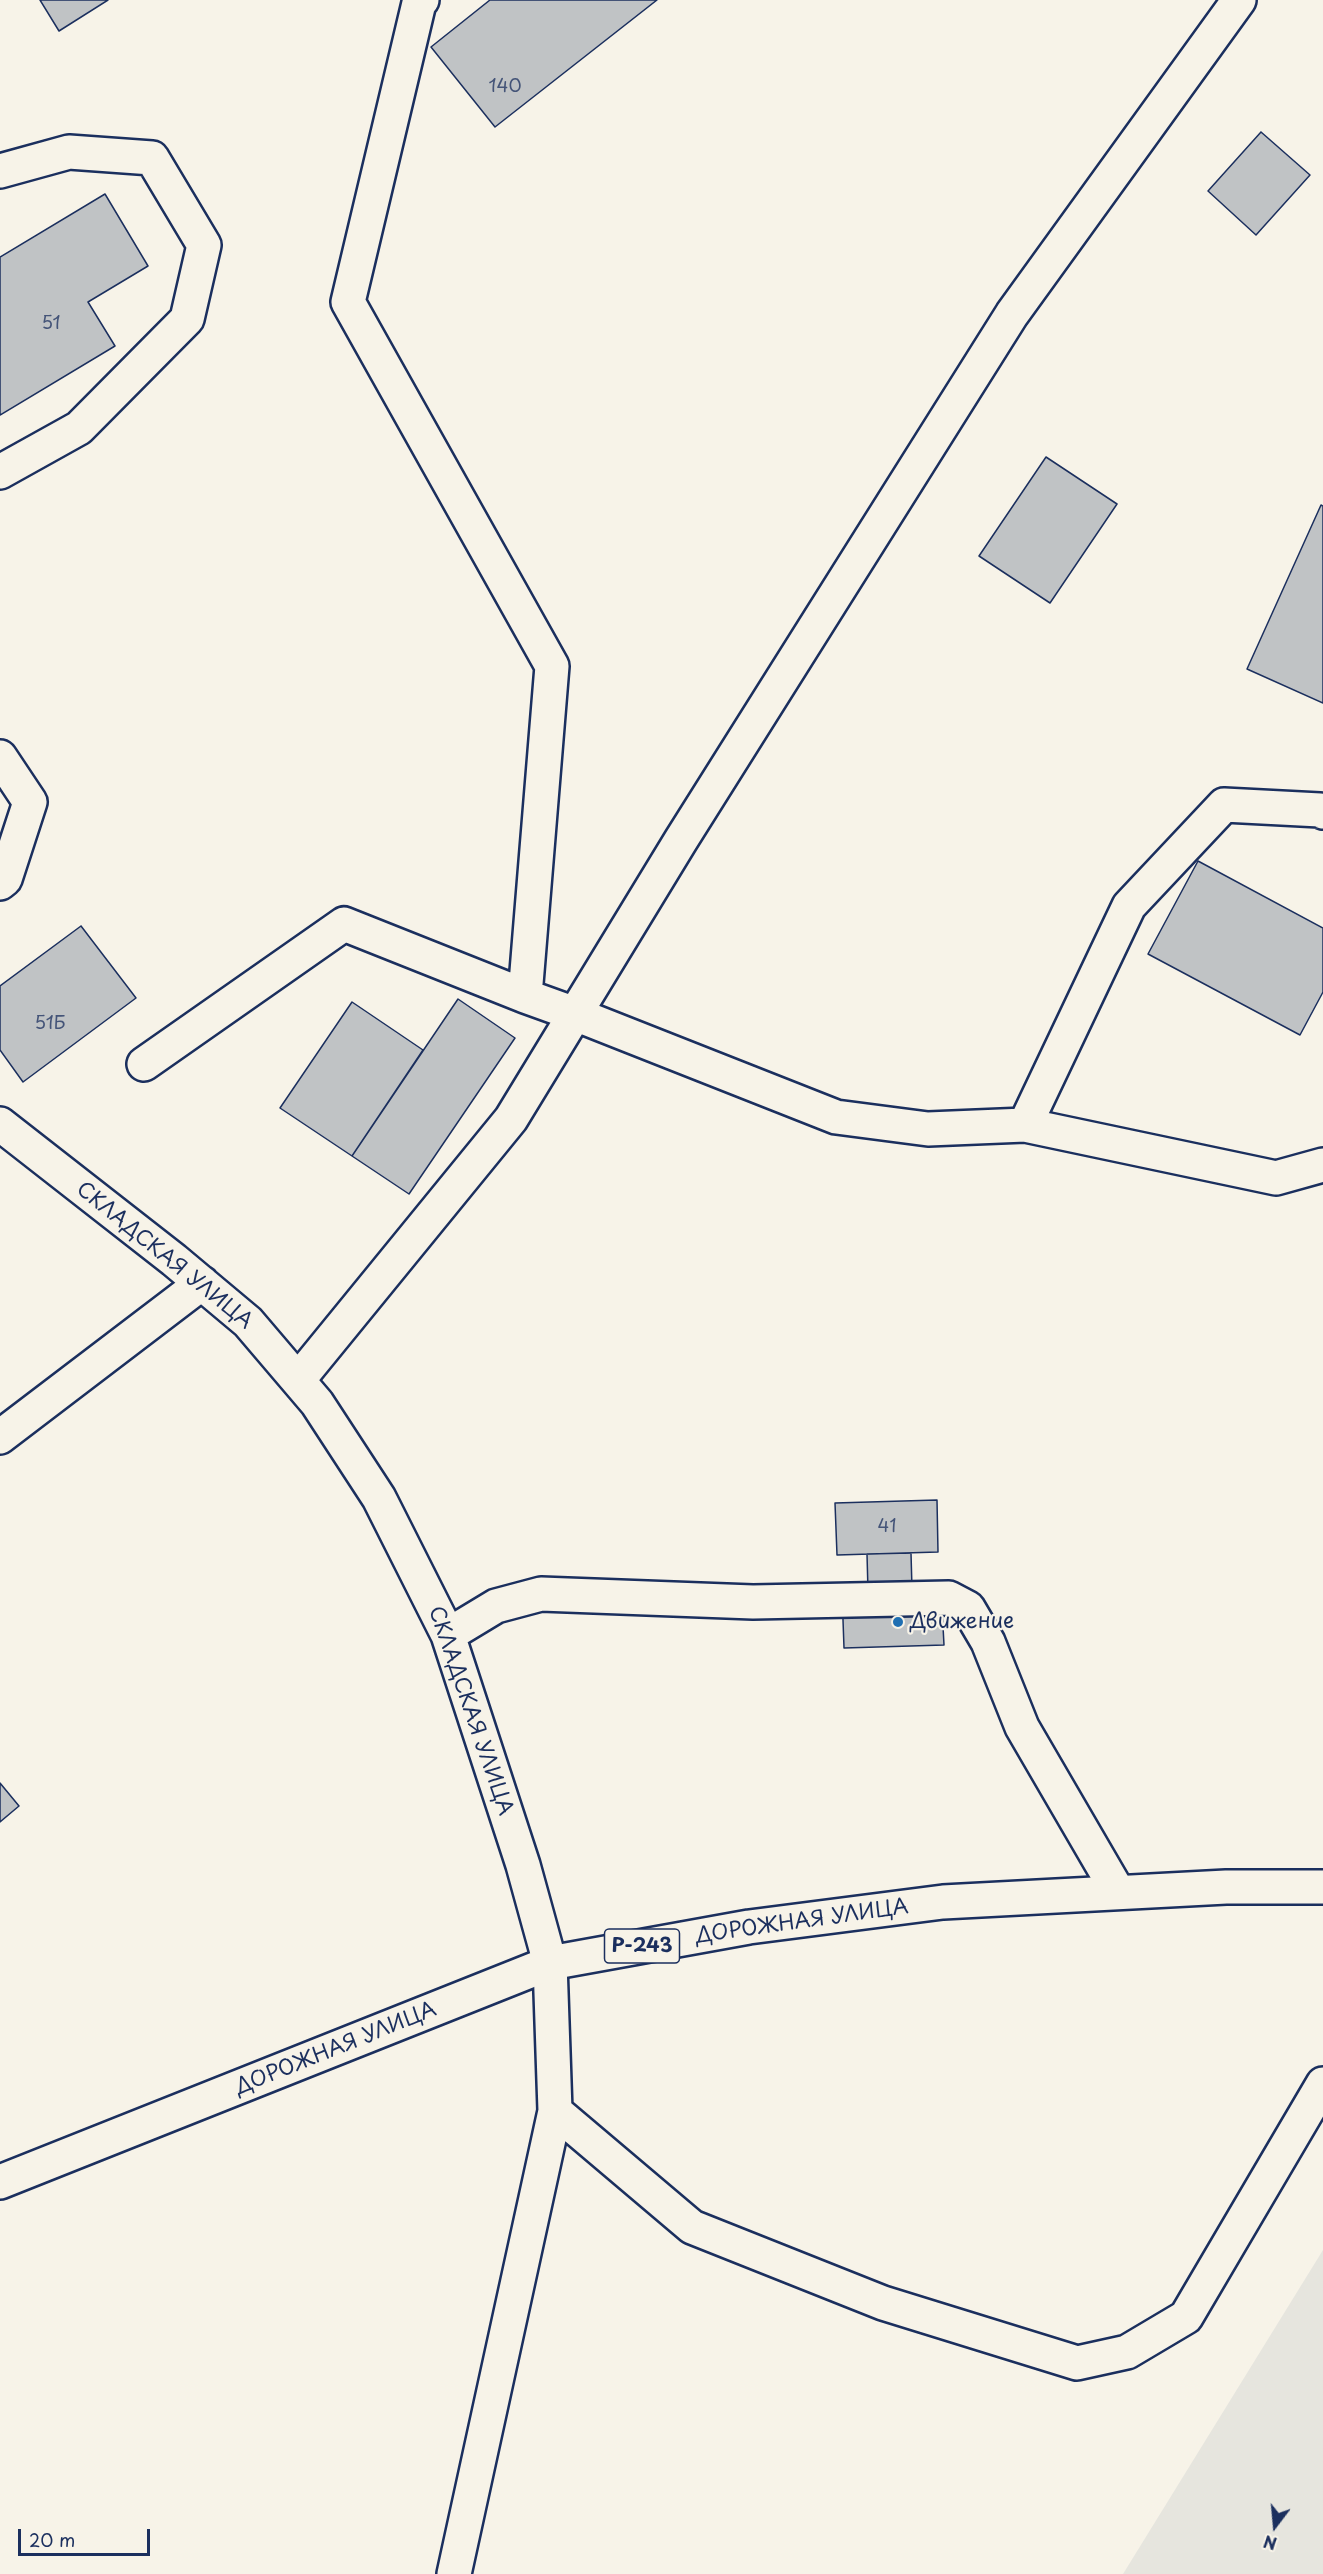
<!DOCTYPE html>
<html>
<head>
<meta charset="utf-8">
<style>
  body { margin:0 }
  #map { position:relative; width:1323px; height:2574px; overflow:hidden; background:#f7f3e8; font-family:"Playpen Sans",sans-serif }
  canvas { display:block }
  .north { position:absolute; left:1245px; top:2496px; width:60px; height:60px; -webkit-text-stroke:4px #f7f3e8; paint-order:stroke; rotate:196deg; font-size:16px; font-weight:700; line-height:24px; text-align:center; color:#1b2f5e }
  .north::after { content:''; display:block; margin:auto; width:21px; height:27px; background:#1b2f5e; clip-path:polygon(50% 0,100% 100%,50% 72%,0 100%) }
  .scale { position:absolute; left:18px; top:2529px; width:132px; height:27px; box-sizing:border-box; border:3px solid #1b2f5e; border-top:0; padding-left:8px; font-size:18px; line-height:21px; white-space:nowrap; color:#1b2f5e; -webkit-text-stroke:4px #f7f3e8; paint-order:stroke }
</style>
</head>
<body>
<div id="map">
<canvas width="1323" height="2574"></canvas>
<div class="north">N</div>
<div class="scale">20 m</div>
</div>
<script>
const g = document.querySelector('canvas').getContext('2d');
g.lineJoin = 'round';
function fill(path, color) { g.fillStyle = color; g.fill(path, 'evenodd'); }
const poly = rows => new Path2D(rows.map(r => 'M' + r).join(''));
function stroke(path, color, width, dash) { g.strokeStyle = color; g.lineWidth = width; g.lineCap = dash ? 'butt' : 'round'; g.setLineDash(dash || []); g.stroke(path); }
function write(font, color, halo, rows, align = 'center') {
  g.font = font + ' "Playpen Sans",sans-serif'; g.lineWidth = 4.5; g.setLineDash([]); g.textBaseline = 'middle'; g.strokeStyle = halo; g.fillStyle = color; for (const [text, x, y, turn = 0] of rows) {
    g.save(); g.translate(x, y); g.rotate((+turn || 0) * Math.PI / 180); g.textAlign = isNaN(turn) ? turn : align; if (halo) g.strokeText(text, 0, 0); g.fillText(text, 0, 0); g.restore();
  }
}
fill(poly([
  [1323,2250,1323,2574,1123,2574]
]), '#e6e5de');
const building = poly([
  [40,0,108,0,59,31,40,0],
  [490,0,657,0,495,127,431,47,490,0],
  [1261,132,1310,175,1256,235,1208,191,1261,132],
  [105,194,148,266,88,302,115,346,0,415,0,257,105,194],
  [1046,457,1117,504,1050,603,979,556,1046,457],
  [1321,505,1323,506,1323,703,1247,669,1321,505],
  [1198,861,1323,928,1323,992,1300,1035,1148,954,1198,861],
  [81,926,136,998,23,1082,0,1050,0,986,81,926],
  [458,999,515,1038,409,1194,352,1156,458,999],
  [352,1002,423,1050,352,1156,280,1108,352,1002],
  [937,1500,938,1552,837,1555,835,1503,937,1500],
  [911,1553,912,1589,941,1589,944,1645,844,1648,842,1592,868,1591,867,1554,911,1553],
  [0,1783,19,1806,0,1822,0,1783]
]);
fill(building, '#c0c3c5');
stroke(building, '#1b2f5e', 1.5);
const minor = poly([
  [422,0,419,3,348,302,552,666,525,996,575,1014,836,1117,928,1129,1025,1125,1276,1178,1323,1165],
  [0,171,69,152,152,158,204,245,187,319,79,428,0,472],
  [0,757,30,802,5,879,0,883],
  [144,1064,344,924,525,996],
  [0,1124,174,1260,248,1322,317,1403,379,1498,448,1635,523,1865,550,1963,555,2111,454,2574],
  [1025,1125,1129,906,1224,805,1320,810,1323,812],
  [298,1380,511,1119,681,840,1012,314,1239,0],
  [0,1437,202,1283],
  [448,1635,496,1606,541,1594,753,1602,949,1598,968,1608,988,1642,1022,1727,1118,1892],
  [555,2111,692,2227,883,2303,1077,2363,1127,2352,1186,2317,1323,2084]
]);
const highway = poly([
  [0,2182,550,1963,749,1927,943,1902,1226,1887,1323,1887]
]);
stroke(minor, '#1b2f5e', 38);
stroke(highway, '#1b2f5e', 38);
stroke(minor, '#f7f3e8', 33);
stroke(highway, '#f7f3e8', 33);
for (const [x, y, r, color] of [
  [898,1622,6,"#1f6fb2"]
]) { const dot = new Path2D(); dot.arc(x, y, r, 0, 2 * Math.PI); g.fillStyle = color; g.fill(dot); stroke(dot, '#f7f3e8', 2); }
write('18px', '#445478', null, [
  ["140",505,87],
  ["51",51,324],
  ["51Б",50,1024],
  ["41",887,1527]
]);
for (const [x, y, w] of [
  [642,1946,75]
]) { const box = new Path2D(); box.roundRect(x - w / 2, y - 17, w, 34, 4.5); g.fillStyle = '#f7f3e8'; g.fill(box); stroke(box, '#1b2f5e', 1.5); }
write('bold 20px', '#1b2f5e', null, [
  ["Р-243",642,1946]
]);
write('21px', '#1b2f5e', '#f7f3e8', [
  ["СКЛАДСКАЯ УЛИЦА",164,1256,39],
  ["СКЛАДСКАЯ УЛИЦА",470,1711,71],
  ["ДОРОЖНАЯ УЛИЦА",802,1922,-8],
  ["ДОРОЖНАЯ УЛИЦА",336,2049,-22]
]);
write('21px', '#1b2f5e', '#f7f3e8', [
  ["Движение",910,1622]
], 'left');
</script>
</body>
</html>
